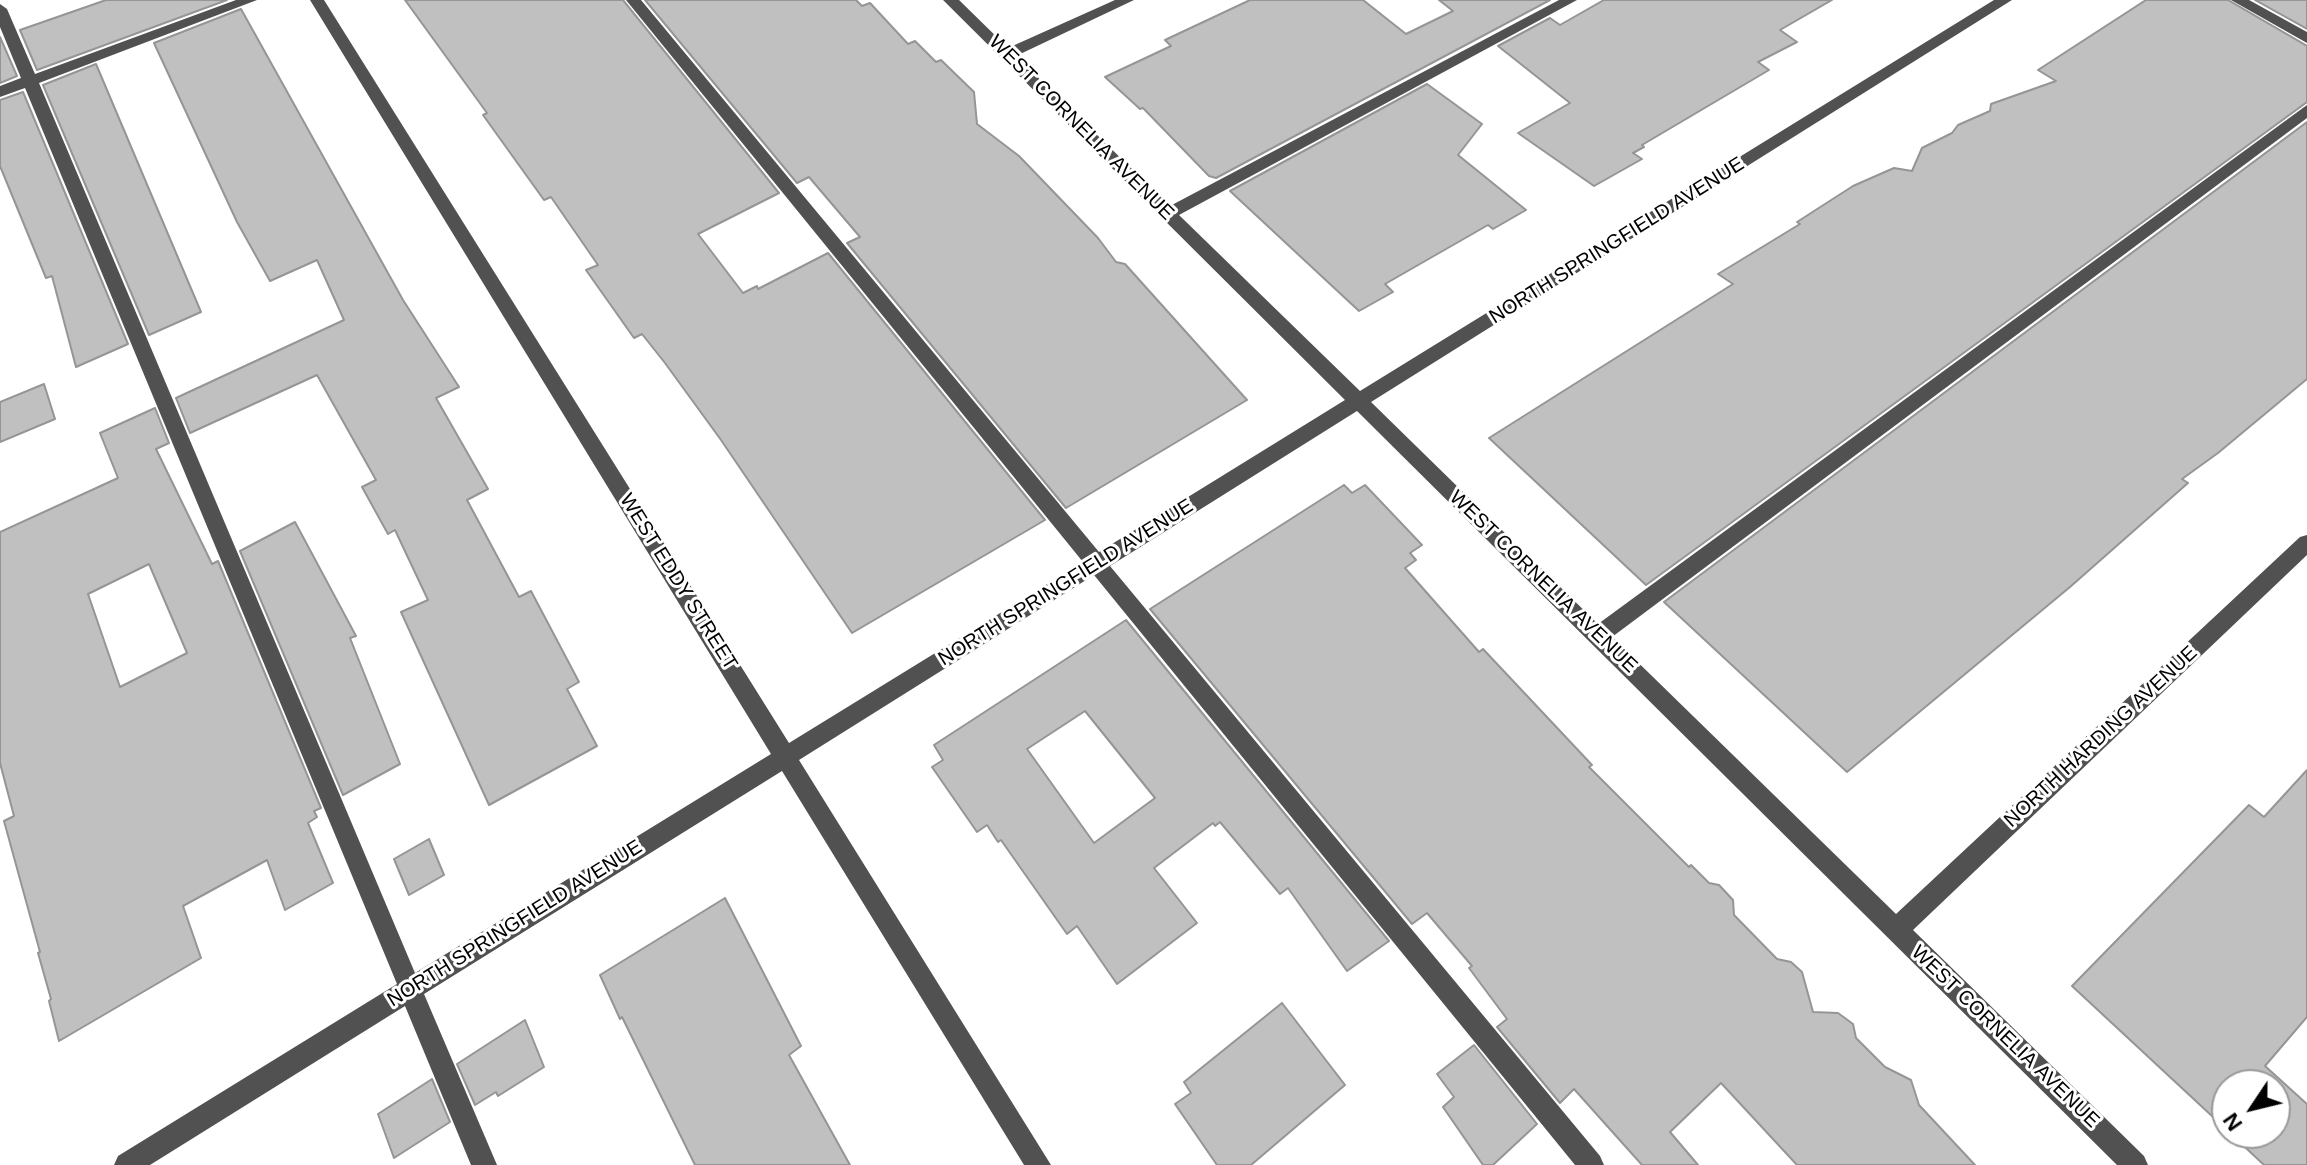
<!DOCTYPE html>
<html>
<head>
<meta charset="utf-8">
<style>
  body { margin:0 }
  #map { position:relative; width:2307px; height:1165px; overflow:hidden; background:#fff; font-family:Arial,sans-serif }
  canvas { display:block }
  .north { position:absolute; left:2211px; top:1069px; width:80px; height:80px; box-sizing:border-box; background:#fff; border:2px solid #999; border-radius:50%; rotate:235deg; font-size:22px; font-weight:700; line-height:32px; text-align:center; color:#000 }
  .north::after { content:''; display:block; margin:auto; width:28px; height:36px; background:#000; clip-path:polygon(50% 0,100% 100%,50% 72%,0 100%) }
</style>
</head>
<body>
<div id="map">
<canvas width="2307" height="1165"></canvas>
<div class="north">N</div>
</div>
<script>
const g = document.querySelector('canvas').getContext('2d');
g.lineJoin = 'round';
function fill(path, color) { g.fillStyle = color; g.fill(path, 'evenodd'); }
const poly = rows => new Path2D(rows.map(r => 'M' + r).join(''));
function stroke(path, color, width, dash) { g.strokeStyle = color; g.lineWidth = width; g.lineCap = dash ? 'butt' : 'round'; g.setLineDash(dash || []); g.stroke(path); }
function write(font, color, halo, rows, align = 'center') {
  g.font = font + ' Arial,sans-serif'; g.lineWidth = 6; g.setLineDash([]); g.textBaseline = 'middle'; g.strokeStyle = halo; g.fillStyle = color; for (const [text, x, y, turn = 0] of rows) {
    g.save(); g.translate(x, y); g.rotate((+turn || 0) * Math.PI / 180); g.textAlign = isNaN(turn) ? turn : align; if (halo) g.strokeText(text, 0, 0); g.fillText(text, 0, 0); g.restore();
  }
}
const building = poly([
  [106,0,227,0,37,70,20,30,106,0],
  [405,0,623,0,779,193,698,234,743,293,757,286,758,289,828,253,1045,520,852,633,721,440,665,363,642,334,634,338,586,270,598,265,551,197,544,200,483,115,487,113,405,0],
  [645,0,856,0,862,6,870,3,908,44,915,41,936,62,941,60,974,92,977,124,1019,156,1098,238,1116,262,1125,264,1247,400,1066,508,847,243,860,237,809,177,797,183,645,0],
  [1250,0,1363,0,1406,34,1453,11,1439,0,1550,0,1216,178,1209,176,1143,108,1140,109,1105,77,1171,46,1165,40,1250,0],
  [1604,0,1832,0,1780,30,1797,42,1758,62,1769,70,1642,145,1644,147,1633,153,1642,159,1594,186,1518,133,1570,103,1498,46,1550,18,1560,25,1604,0],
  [2146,0,2228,0,2307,46,2307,102,1646,585,1489,438,1733,284,1718,274,1800,224,1797,222,1853,186,1894,168,1912,171,1922,148,1952,133,1958,125,1990,111,1991,104,2056,81,2038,70,2146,0],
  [2255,0,2307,0,2307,29,2255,0],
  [241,9,403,300,459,387,436,398,488,489,467,500,519,597,531,591,579,682,567,689,597,746,489,805,401,612,428,600,395,530,388,534,362,487,376,480,317,375,190,433,176,398,344,320,317,260,270,281,237,222,154,43,241,9],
  [0,37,17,76,0,83,0,37],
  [96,64,201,312,149,335,43,85,96,64],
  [1427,84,1482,124,1458,155,1526,210,1493,229,1488,225,1385,284,1393,292,1359,311,1230,191,1427,84],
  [23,92,128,344,76,367,52,276,46,278,0,166,0,100,23,92],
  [2307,122,2307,379,2218,453,2182,479,2188,483,2070,587,1847,772,1664,602,2307,122],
  [44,384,55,419,0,442,0,402,44,384],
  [155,408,169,443,156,449,212,564,218,561,321,808,314,811,317,817,308,823,333,883,285,910,267,860,183,906,201,958,59,1041,49,1001,51,999,38,953,40,952,4,821,14,816,0,763,0,532,118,478,100,433,155,408],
  [149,564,187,653,120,687,88,594,149,564],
  [1344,485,1352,493,1365,485,1422,545,1410,553,1416,560,1405,568,1479,652,1483,649,1592,765,1589,767,1689,867,1691,865,1709,883,1719,885,1733,900,1734,915,1777,959,1791,962,1802,972,1813,1012,1838,1013,1853,1024,1856,1038,1885,1067,1911,1080,1919,1105,1975,1165,1797,1165,1721,1083,1670,1132,1698,1165,1642,1165,1574,1089,1560,1103,1497,1027,1507,1019,1469,968,1472,966,1427,913,1412,924,1150,609,1344,485],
  [295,522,356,636,350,638,400,764,343,795,240,551,295,522],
  [1126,620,1389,941,1347,971,1288,888,1280,894,1220,822,1215,826,1213,823,1154,868,1197,923,1117,984,1077,926,1067,934,1001,840,998,842,987,825,977,832,932,767,943,760,934,745,1126,620],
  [1085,711,1155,798,1094,843,1027,749,1085,711],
  [2307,770,2307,1017,2265,1066,2307,1104,2307,1165,2264,1165,2230,1133,2275,1133,2275,1085,2227,1085,2227,1130,2072,986,2249,805,2264,817,2307,770],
  [429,839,444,875,409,895,394,859,429,839],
  [725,898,801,1046,789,1055,850,1165,695,1165,622,1017,620,1019,600,975,725,898],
  [1282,1003,1345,1085,1251,1165,1217,1165,1175,1104,1191,1093,1184,1082,1282,1003],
  [525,1020,544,1067,498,1096,496,1092,475,1105,457,1064,525,1020],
  [1474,1045,1537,1124,1493,1165,1483,1165,1443,1107,1454,1097,1437,1074,1474,1045],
  [432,1079,450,1122,394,1158,378,1114,432,1079]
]);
fill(building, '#c0c0c0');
stroke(building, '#959595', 2);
fill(poly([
  [236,0,257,0,39,83,415,973,771,754,310,0,324,0,789,743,1083,562,626,0,641,0,1099,552,1345,400,943,0,959,0,1008,48,1115,0,1134,0,1016,56,1170,206,1559,0,1577,0,1179,215,1360,391,1994,0,2012,0,1371,402,1598,624,2307,105,2307,118,1612,637,1896,914,2300,537,2307,535,2307,555,1913,930,2144,1156,2148,1165,2117,1165,1357,411,1110,566,1600,1156,1604,1165,1575,1165,1094,575,799,760,1051,1165,1024,1165,782,771,424,994,497,1165,471,1165,405,1006,150,1165,114,1165,118,1156,397,984,25,88,0,97,0,86,21,78,0,27,0,4,7,9,35,74,236,0],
  [2231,0,2249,0,2307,32,2307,43,2231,0]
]), '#515151');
write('20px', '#000', '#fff', [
  ["WEST CORNELIA AVENUE",1081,128,45],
  ["NORTH SPRINGFIELD AVENUE",1617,241,-32],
  ["WEST EDDY STREET",678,582,58],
  ["WEST CORNELIA AVENUE",1543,582,44],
  ["NORTH SPRINGFIELD AVENUE",1066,583,-32],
  ["NORTH HARDING AVENUE",2101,737,-43],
  ["NORTH SPRINGFIELD AVENUE",515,924,-32],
  ["WEST CORNELIA AVENUE",2005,1037,44]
]);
</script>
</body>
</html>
